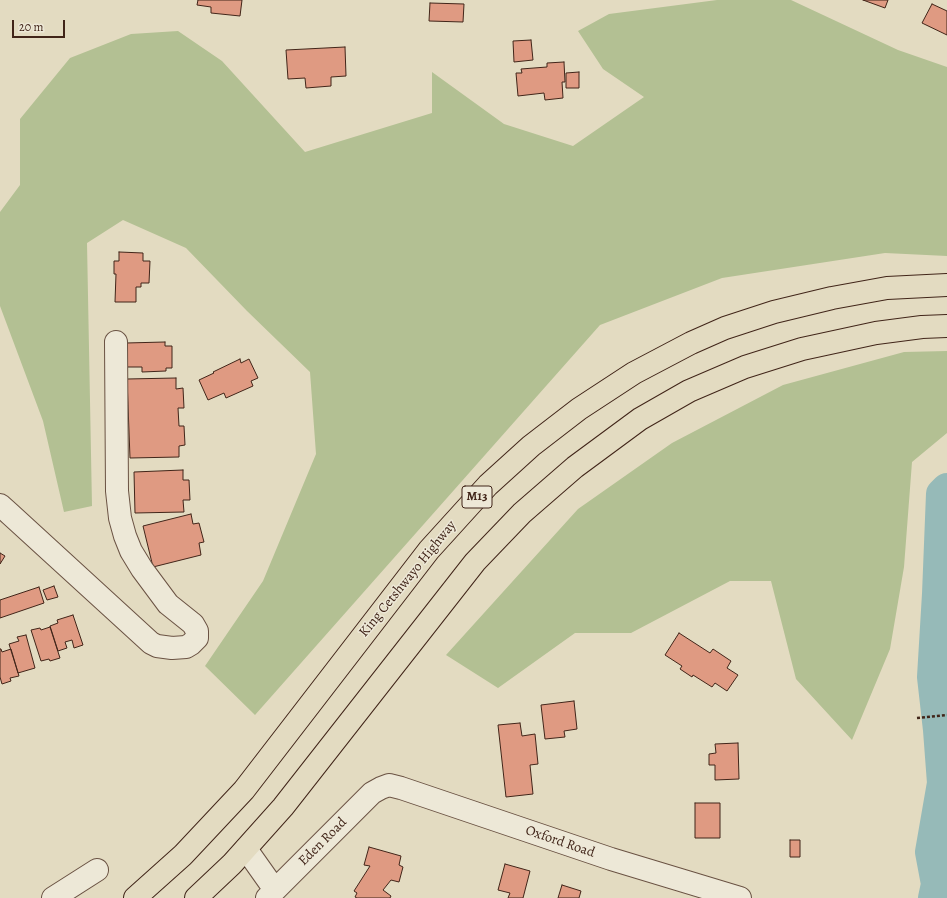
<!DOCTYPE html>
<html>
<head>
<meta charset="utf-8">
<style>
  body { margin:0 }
  #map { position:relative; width:947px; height:898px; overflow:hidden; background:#e3dbc1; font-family:Alegreya,serif }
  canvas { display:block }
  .scale { position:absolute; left:12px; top:20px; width:53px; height:18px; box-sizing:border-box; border:2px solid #412519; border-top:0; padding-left:5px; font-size:12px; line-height:14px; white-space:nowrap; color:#412519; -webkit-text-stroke:3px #ede8d7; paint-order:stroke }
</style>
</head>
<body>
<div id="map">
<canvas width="947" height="898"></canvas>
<div class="scale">20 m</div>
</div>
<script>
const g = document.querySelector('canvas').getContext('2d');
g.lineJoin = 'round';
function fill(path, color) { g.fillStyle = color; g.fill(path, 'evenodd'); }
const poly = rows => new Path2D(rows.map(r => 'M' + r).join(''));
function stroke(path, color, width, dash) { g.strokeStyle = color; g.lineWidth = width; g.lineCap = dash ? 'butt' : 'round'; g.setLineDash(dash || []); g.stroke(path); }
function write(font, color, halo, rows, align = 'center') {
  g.font = font + ' Alegreya,serif'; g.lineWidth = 3; g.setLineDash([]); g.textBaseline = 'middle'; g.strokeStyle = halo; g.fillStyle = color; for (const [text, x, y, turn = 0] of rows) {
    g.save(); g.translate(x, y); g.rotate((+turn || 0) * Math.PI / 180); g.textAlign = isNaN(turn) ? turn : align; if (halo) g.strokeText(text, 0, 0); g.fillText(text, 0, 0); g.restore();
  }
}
fill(poly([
  [717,0,791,0,898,50,947,67,947,256,885,253,722,278,600,325,255,715,205,666,263,581,316,454,310,372,247,311,186,248,123,220,87,243,92,506,64,512,43,421,0,306,0,212,20,185,20,119,70,58,131,34,178,31,222,61,305,152,432,113,432,72,504,124,573,146,644,97,603,69,578,31,609,14],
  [947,351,947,433,912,462,904,567,890,649,852,740,796,679,771,581,730,581,631,633,575,633,498,688,446,655,578,509,672,443,783,385,904,352]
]), '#b3c093');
stroke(poly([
  [934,898,937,884,931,852,943,783,939,730,933,677,938,594,942,494,947,489]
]), '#96bab8', 32);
const building = poly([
  [198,0,242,0,240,16,211,13,211,7,197,5,198,0],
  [863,0,888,0,885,8,863,0],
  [430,3,464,4,463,22,429,21,430,3],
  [932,4,947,11,947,35,922,23,932,4],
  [531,40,533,60,514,62,513,41,531,40],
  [345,47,346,76,331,77,331,86,306,88,305,78,288,79,286,50,345,47],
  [564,62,565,82,562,82,563,98,545,100,544,93,518,96,516,73,522,73,521,69,547,67,547,63,564,62],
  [579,72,579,88,566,88,566,73,579,72],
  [119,252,143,253,143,261,150,261,149,283,141,283,141,287,136,287,136,302,115,302,116,274,114,274,114,261,119,261,119,252],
  [165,342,165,346,172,346,172,368,166,368,166,371,142,372,142,367,127,367,126,343,165,342],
  [240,359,241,363,249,359,258,378,251,381,253,386,226,398,224,393,208,400,199,380,214,373,213,372,240,359],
  [176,378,176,389,183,388,184,408,178,408,179,426,184,426,185,445,179,446,179,457,130,458,127,379,176,378],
  [183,470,183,480,189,480,190,500,183,500,184,512,135,513,134,472,183,470],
  [191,514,193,524,199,523,204,542,199,543,201,555,153,567,143,526,191,514],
  [0,553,5,556,0,564,0,553],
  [54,586,58,597,47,600,43,590,54,586],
  [39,587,44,603,0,618,0,600,39,587],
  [73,615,83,645,74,648,72,640,65,642,67,648,58,651,50,626,58,623,57,620,73,615],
  [50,627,60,658,50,661,49,659,41,661,31,630,40,628,41,630,50,627],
  [679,633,710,653,713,649,731,661,727,668,738,675,727,691,715,683,712,687,693,675,692,677,680,669,682,666,665,655,679,633],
  [26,635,35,668,18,673,9,644,19,641,17,637,26,635],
  [0,649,1,649,2,652,11,649,19,676,10,678,11,681,2,684,0,677,0,649],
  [574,701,577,729,564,731,565,737,545,739,541,705,574,701],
  [520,723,522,736,535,734,538,764,530,765,533,794,506,797,498,725,520,723],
  [738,743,739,779,715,780,715,765,709,765,709,754,716,753,715,744,738,743],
  [695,803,720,803,720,838,695,838,695,803],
  [790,840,800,840,800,857,790,857,790,840],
  [369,847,401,856,399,865,403,867,399,882,391,880,383,890,391,896,390,898,357,898,355,897,357,893,354,891,370,866,364,865,369,847],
  [505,864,530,871,523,898,508,898,510,893,498,890,505,864],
  [562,885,581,891,579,898,558,898,562,885]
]);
fill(building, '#df9a82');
stroke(building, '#412519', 1);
const minor = poly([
  [0,505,10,514,151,643,157,646,172,648,186,647,191,644,197,638,197,631,193,624,168,604,142,569,131,551,125,536,120,518,117,491,116,342],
  [246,849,275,890],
  [53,898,97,870],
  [267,898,372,793,381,788,389,785,401,788,611,859,740,898]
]);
const highway = poly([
  [135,898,183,855,244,790,429,550,488,485,531,446,579,409,634,373,691,343,725,328,774,312,832,298,887,288,947,285],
  [196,898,232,864,283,807,475,562,522,513,575,467,640,419,689,391,745,367,802,349,876,333,922,327,947,326]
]);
stroke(minor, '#6a5243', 24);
stroke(highway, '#412519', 24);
stroke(poly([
  [917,718,947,715]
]), '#412519', 2.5, [3, 2]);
stroke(minor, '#ede8d7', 22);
stroke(highway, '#e3dbc1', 22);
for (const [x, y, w] of [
  [477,497,30]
]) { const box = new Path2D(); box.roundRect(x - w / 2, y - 11, w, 22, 3); g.fillStyle = '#ede8d7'; g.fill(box); stroke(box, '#412519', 1); }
write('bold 13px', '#412519', null, [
  ["M13",477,497]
]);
write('14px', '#412519', '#ede8d7', [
  ["King Cetshwayo Highway",408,579,-51],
  ["Eden Road",323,842,-45],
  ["Oxford Road",560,842,19]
]);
</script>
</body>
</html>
